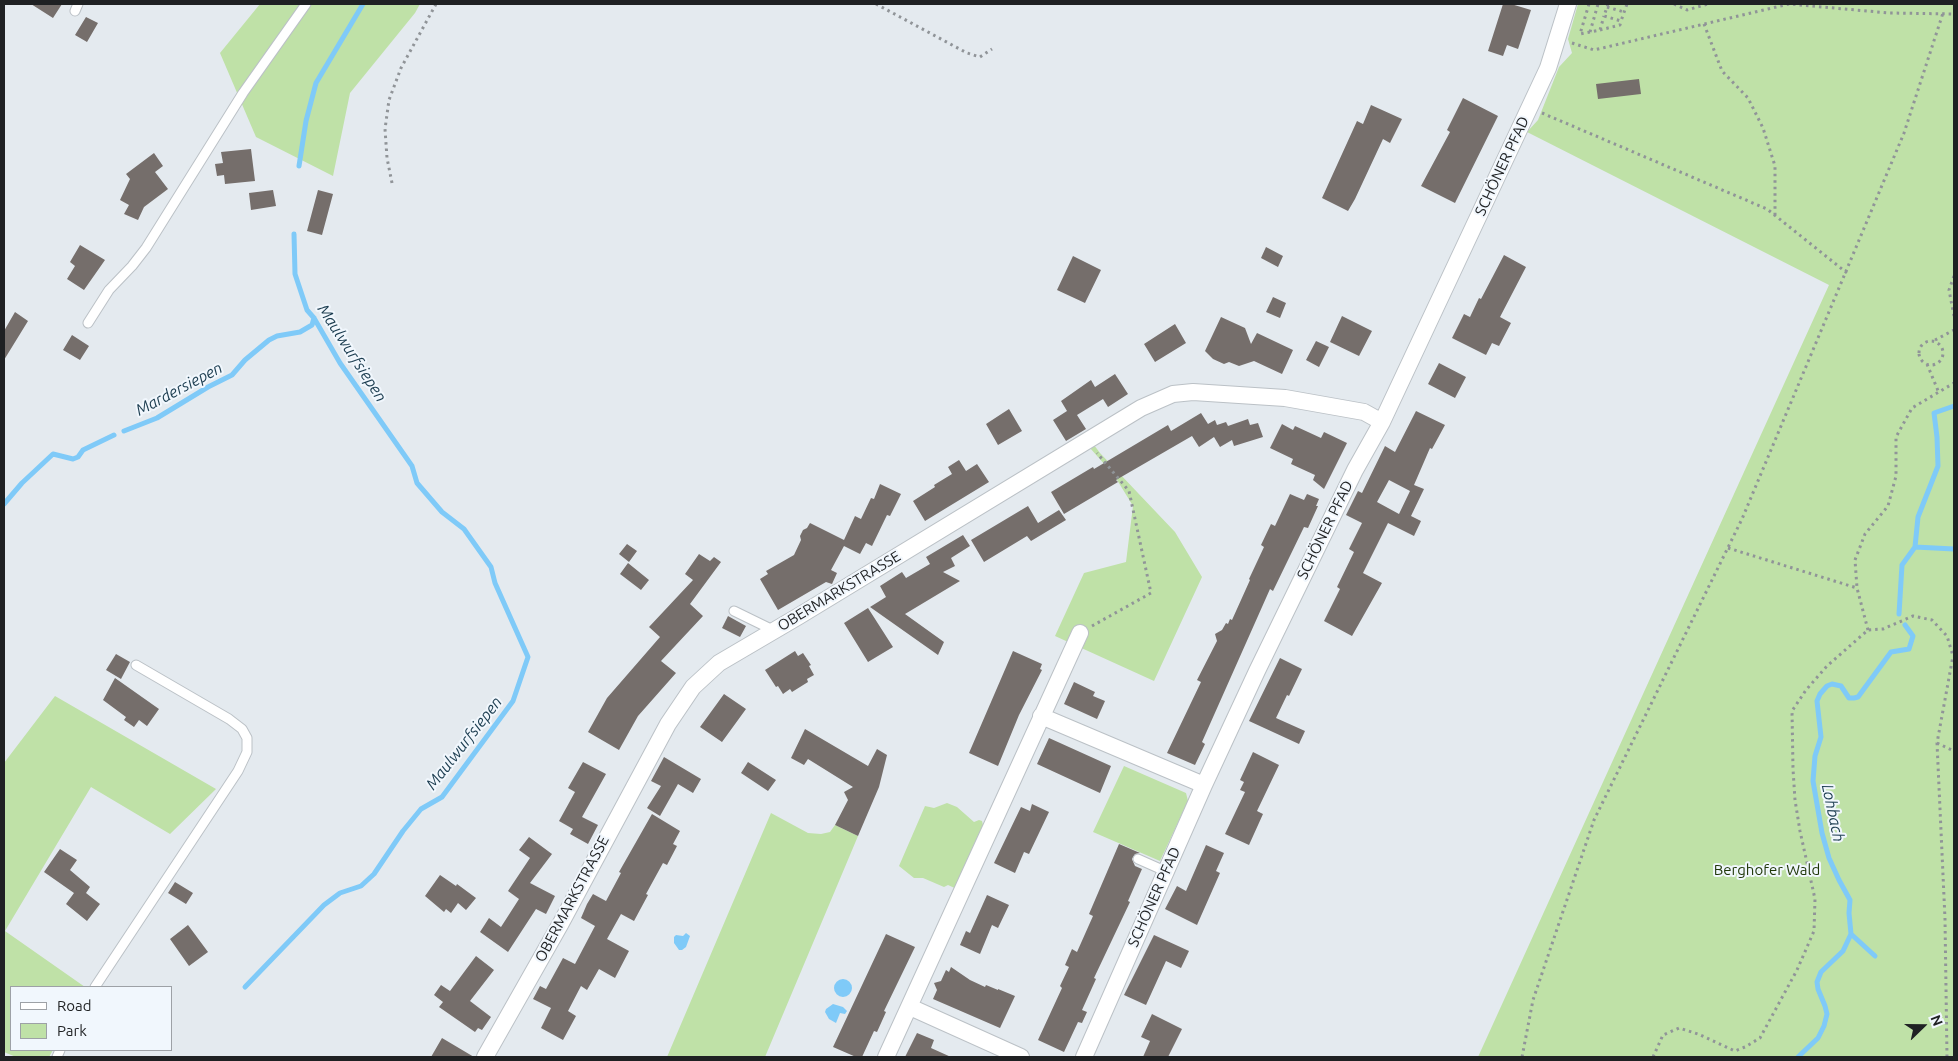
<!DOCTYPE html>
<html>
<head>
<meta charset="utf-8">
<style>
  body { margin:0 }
  #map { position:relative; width:1958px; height:1061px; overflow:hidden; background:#e4eaef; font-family:Ubuntu,sans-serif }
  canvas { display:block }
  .frame { position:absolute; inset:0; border:5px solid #1f2123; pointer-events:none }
  .legend { position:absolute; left:10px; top:986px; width:162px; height:65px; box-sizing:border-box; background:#f1f7fd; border:1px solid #9da1a6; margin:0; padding:6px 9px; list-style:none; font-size:15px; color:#1f2123 }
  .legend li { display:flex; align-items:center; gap:10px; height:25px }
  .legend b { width:25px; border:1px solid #9da1a6 }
  .north { position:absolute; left:1898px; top:1001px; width:50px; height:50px; -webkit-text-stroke:4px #f1f7fd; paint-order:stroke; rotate:68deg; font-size:14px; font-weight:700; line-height:20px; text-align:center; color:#1f2123 }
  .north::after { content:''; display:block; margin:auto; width:18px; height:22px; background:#1f2123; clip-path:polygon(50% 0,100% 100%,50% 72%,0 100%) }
</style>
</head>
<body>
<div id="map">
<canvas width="1958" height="1061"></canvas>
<div class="frame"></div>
<ul class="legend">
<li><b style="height:6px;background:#fff"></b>Road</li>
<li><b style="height:14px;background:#bfe1a7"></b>Park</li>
</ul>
<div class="north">N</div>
</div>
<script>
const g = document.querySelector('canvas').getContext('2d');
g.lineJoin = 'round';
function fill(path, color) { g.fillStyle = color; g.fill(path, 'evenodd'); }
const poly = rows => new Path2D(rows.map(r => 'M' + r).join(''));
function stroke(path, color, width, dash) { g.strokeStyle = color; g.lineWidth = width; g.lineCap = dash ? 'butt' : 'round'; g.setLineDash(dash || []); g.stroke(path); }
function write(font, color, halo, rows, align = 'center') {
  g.font = font + ' Ubuntu,sans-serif'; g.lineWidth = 4; g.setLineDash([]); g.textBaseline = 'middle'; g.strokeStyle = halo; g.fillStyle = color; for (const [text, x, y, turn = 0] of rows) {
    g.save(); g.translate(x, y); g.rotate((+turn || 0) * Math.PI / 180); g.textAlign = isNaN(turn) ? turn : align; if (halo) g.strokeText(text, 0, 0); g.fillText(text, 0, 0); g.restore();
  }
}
fill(poly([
  [260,4,420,4,415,13,350,93,333,176,256,137,220,53],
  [1578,4,1954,4,1954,1057,1478,1057,1829,285,1527,132,1538,120,1559,67,1572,53,1568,39],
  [1094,445,1100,453,1175,532,1202,577,1154,681,1055,636,1084,573,1126,562,1133,506,1114,475,1090,448],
  [55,696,216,789,170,834,91,787,5,931,85,987,11,987,11,1050,53,1050,49,1057,16,1057,4,1052,4,763],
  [1124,766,1186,793,1188,801,1160,861,1093,832],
  [947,803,957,807,974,822,979,820,982,821,983,825,979,834,983,836,959,890,948,885,944,887,923,878,914,878,899,866,925,806,934,808],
  [771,813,808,833,821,834,830,832,835,825,858,836,765,1057,667,1057]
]), '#bfe1a7');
fill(poly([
  [686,933,690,936,686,947,682,950,679,950,674,943,674,937,676,935,683,936],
  '834 988a9 9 0 1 1 18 0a9 9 0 1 1-18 0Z',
  [833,1004,843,1007,847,1011,845,1014,840,1013,836,1023,829,1019,825,1012,826,1009]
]), '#7fcaf8');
stroke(poly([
  [299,166,306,121,316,83,363,4],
  [124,431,157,418,208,387,232,375,245,360,269,340,277,336,300,332,312,325,314,318],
  [4,504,22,483,53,454,73,459,78,457,83,450,114,435],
  [1915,547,1954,549],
  [1899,614,1902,565,1915,547,1918,517,1938,466,1937,437,1934,413,1954,406],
  [1851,934,1875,956],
  [245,987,324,905,340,893,361,886,374,874,403,831,421,809,442,797,513,701,528,657,495,583,491,567,464,529,442,512,417,483,412,466,340,363,314,318,307,310,295,274,294,234],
  [1798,1057,1818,1038,1824,1026,1827,1014,1825,1006,1818,989,1817,982,1821,972,1843,951,1851,934,1849,913,1850,900,1839,880,1829,858,1822,833,1813,781,1815,756,1821,737,1817,701,1820,694,1827,686,1832,684,1841,686,1849,698,1854,698,1858,697,1891,652,1909,649,1913,636,1905,625]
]), '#7fcaf8', 5);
fill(poly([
  [31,4,62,4,53,18],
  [1503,4,1511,4,1531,10,1518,49,1507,45,1503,56,1488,51],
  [86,17,98,23,87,42,75,35],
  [1639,79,1641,94,1598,99,1596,84],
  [1463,98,1498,116,1455,203,1421,186,1450,132,1447,130],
  [1371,105,1402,119,1390,143,1383,139,1355,199,1348,211,1322,198,1357,121,1363,124],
  [251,149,255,181,225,184,224,175,217,176,215,164,223,163,221,152],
  [154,153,163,166,155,172,168,189,144,207,138,220,124,214,129,205,120,200,130,179,126,174],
  [273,190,276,206,251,210,249,193],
  [318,190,333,194,322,235,307,231],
  [80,245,105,260,84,290,67,279,75,266,70,262],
  [1266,247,1283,256,1278,267,1261,258],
  [1504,255,1526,267,1500,317,1511,323,1499,346,1492,343,1486,355,1452,338,1464,314,1470,317,1479,298,1481,299],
  [1073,256,1101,270,1085,303,1057,290],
  [1273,297,1286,303,1280,318,1266,312],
  [15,312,28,321,4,360,4,331],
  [1342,316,1372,331,1359,356,1330,342],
  [1221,317,1245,328,1251,344,1257,333,1293,350,1282,374,1254,361,1239,366,1229,362,1224,364,1213,359,1205,351],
  [1175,324,1186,343,1155,362,1144,344],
  [72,335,89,346,80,360,63,350],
  [1316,341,1329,347,1319,367,1306,360],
  [1439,363,1466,377,1455,398,1428,384],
  [1115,374,1128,394,1108,407,1103,399,1077,415,1086,429,1066,441,1053,420,1067,411,1061,401,1091,380,1095,387],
  [1009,409,1022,431,998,445,986,424],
  [1416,411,1445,425,1432,449,1430,448,1414,485,1424,489,1411,516,1421,521,1414,536,1388,523,1363,573,1382,583,1352,636,1324,621,1340,589,1337,587,1354,552,1349,549,1362,523,1346,515,1358,491,1362,493,1385,446,1395,452],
  [1389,480,1410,491,1399,514,1377,502],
  [1201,413,1208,424,1215,420,1217,425,1226,422,1228,426,1248,419,1250,425,1258,423,1263,437,1234,446,1232,440,1220,447,1214,437,1199,447,1192,436,1116,480,1118,482,1064,514,1051,492,1093,467,1094,469,1168,425,1171,431],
  [1282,424,1293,430,1295,426,1321,438,1324,432,1347,443,1324,489,1313,480,1315,475,1291,464,1293,459,1270,448],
  [959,460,966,471,977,464,989,482,925,521,913,501,935,487,934,485,952,474,948,467],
  [880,484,901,494,890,516,887,515,872,546,866,543,860,554,844,546,831,570,837,573,832,584,826,582,778,610,760,579,768,574,766,571,794,555,801,540,800,536,803,530,807,528,810,523,844,540,855,516,861,519,871,498,874,499],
  [1290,494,1304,500,1307,494,1319,499,1316,506,1318,506,1308,528,1304,527,1273,591,1270,589,1202,742,1205,744,1195,765,1167,753,1201,682,1197,680,1217,641,1215,634,1222,630,1226,623,1228,624,1230,619,1232,620,1250,580,1249,579,1264,547,1261,545,1271,524,1275,526],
  [1028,506,1038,523,1059,510,1066,520,1031,541,1027,536,984,562,971,540],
  [963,535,970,546,951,558,955,566,943,572,960,581,905,614,944,642,938,655,870,607,886,597,880,586,902,572,906,578,930,564,926,557],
  [627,544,637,551,629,562,619,554],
  [699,554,710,561,714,557,721,562,690,604,703,616,661,661,676,673,638,716,619,750,588,732,607,698,660,637,649,627,693,580,685,574],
  [628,563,649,580,641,590,620,574],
  [868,608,893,647,868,662,844,623],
  [728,616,746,626,740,637,722,628],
  [795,651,798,656,803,653,811,665,809,666,814,675,807,679,808,682,792,692,790,689,783,694,778,686,776,687,765,670],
  [1013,651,1042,664,1040,669,1042,670,1019,715,998,766,969,753],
  [116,654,130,662,121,679,106,670],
  [1280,658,1302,669,1289,696,1287,695,1276,718,1305,731,1299,744,1249,721],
  [115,678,159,709,147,726,139,720,134,727,124,720,126,717,103,700],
  [1074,682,1095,692,1093,696,1105,701,1097,719,1064,704],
  [724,694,746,709,722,742,700,727],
  [805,729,868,766,877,749,887,755,879,787,858,836,835,825,848,800,844,792,853,787,808,759,804,765,791,758],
  [1049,738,1111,766,1100,793,1037,764],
  [1253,752,1279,765,1257,811,1263,814,1249,845,1225,834,1245,792,1240,790,1244,782,1240,780],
  [664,757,701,779,693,793,678,784,660,816,647,808,661,786,651,781],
  [583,762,606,774,582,817,598,825,588,844,570,834,573,829,559,821,575,792,568,788],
  [748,762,776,780,768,791,741,773],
  [1032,804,1049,812,1029,854,1024,852,1015,873,994,863,1021,807,1030,811],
  [652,814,680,831,673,844,677,846,667,865,663,863,646,894,648,895,634,921,621,914,607,939,629,951,615,978,599,969,587,990,581,986,568,1011,576,1016,563,1040,541,1028,551,1008,533,999,540,986,546,989,563,958,575,964,595,926,581,918,587,904,593,894,606,901,621,873,619,872],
  [529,837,552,854,530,883,555,896,546,914,536,909,508,952,480,932,489,918,501,927,519,899,508,891,530,858,519,850],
  [1119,844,1140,853,1135,854,1132,859,1135,866,1142,869,1128,901,1130,902,1094,978,1096,979,1082,1010,1087,1012,1082,1023,1078,1022,1064,1052,1038,1040,1062,988,1060,986,1069,967,1065,965,1072,949,1077,952,1093,916,1089,914],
  [1206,845,1224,853,1216,871,1220,873,1197,925,1165,909,1177,886,1186,891],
  [60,849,77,860,70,870,90,887,86,893,100,904,87,921,66,904,74,893,44,872],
  [440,875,456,886,457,884,476,898,466,910,458,903,451,913,446,909,444,912,425,896],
  [175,882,193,893,186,904,168,893],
  [987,895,1009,905,998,928,992,925,980,954,960,945,966,931,970,933],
  [188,925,208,952,189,966,170,939],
  [886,934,915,947,884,1011,886,1012,877,1032,874,1031,862,1057,856,1057,833,1047],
  [1154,935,1189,951,1181,968,1166,961,1146,1005,1124,995],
  [476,956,494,970,470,1001,491,1017,482,1030,478,1028,475,1032,439,1007,443,1002,434,995,441,985,450,991],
  [951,967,970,980,985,987,986,985,998,990,998,989,1015,996,1000,1028,933,999,937,990,934,983,941,981,946,970,949,972],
  [1152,1014,1182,1029,1168,1057,1143,1057,1150,1041,1141,1037],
  [917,1033,934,1040,931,1048,951,1057,905,1057],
  [442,1038,474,1057,431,1057]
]), '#756e6b');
const service = poly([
  [75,11,78,4],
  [88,323,109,290,132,266,146,248,243,93,306,4],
  [734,611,775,631],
  [1138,859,1165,871],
  [95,987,238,771,247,752,247,738,242,729,229,719,136,665],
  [57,1057,60,1050]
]);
const minor = poly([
  [1041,716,1204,785],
  [910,1007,1021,1057],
  [485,1057,561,923,668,724,693,687,719,663,799,616,1141,408,1173,394,1193,392,1285,398,1364,412,1382,422],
  [886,1057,1080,633],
  [1084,1057,1204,785,1257,671,1355,470,1382,422,1548,68,1568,4]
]);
stroke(service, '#bbc1c6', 11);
stroke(minor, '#bbc1c6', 18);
stroke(poly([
  [876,4,967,53,980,57,992,49],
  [1589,4,1580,34,1600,30,1604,16],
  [1608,4,1604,16,1621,21,1627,4],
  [1674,4,1687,10,1708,4],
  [1607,7,1624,12],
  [1704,24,1722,71,1748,98,1763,128,1775,166,1775,215],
  [1600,30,1620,25,1621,21],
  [1590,32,1598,4],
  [1572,43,1594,50,1789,4,1889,13,1954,14],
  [1542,113,1767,209,1847,273],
  [392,183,387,158,385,129,389,100,401,68,436,4],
  [1954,276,1949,290,1954,316],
  [1935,340,1954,330],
  '1919 353a12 12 0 1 1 24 0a12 12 0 1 1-24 0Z',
  [1927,364,1939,393],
  [1728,548,1857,588],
  [1092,626,1151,593,1129,491,1097,453],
  [1868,630,1857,588,1855,560,1865,534,1888,506,1896,476,1896,437,1912,408,1954,383],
  [1937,743,1954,751],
  [1522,1057,1533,1000,1594,820,1742,519,1904,133,1943,13],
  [1653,1057,1663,1035,1679,1028,1698,1034,1735,1051,1745,1047,1760,1038,1797,970,1814,931,1815,899,1800,831,1795,800,1793,769,1792,711,1806,690,1827,666,1868,630,1883,629,1913,616,1932,620,1947,636,1953,656],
  [1947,1057,1945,919,1937,743,1953,656]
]), '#909498', 3, [2.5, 4]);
stroke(service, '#fff', 9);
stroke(minor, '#fff', 16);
write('15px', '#1f2123', '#f1f7fd', [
  ["SCHÖNER PFAD",1502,166,-65],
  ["SCHÖNER PFAD",1325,530,-64],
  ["OBERMARKSTRASSE",839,591,-31],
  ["SCHÖNER PFAD",1154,897,-66],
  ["OBERMARKSTRASSE",572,899,-62]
]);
write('15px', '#1f3708', '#f1f7fd', [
  ["Berghofer Wald",1767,870]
]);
write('italic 16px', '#1b3c4f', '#f1f7fd', [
  ["Maulwurfsiepen",352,353,57],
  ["Mardersiepen",179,389,-28],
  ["Maulwurfsiepen",464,743,-52],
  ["Lohbach",1833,813,78]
]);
</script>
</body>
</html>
